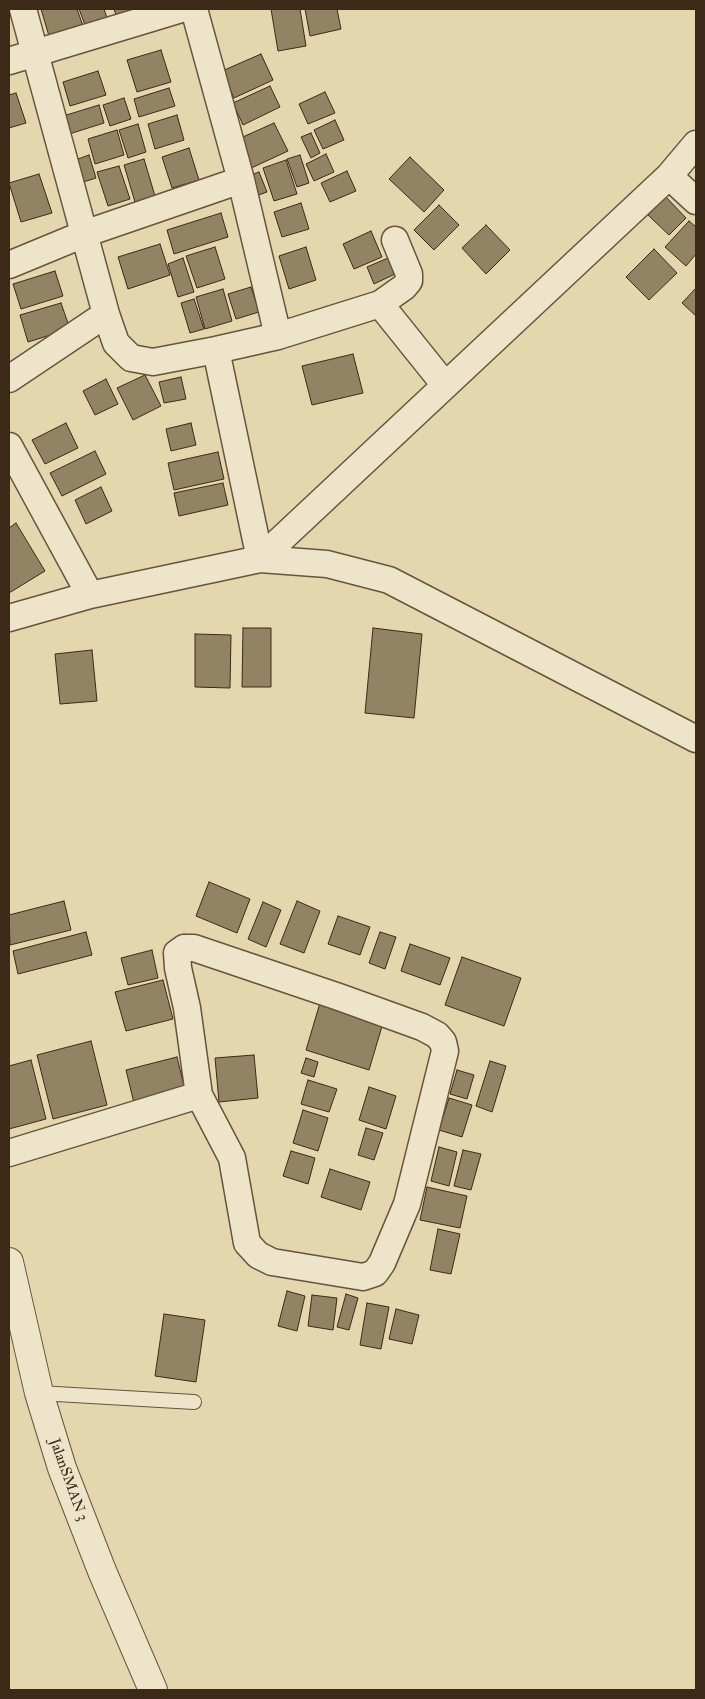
<!DOCTYPE html>
<html>
<head>
<meta charset="utf-8">
<style>
  body { margin:0 }
  #map { position:relative; width:705px; height:1699px; overflow:hidden; background:#e4d6ad; font-family:"IM FELL Great Primer",serif }
  canvas { display:block }
  .frame { position:absolute; inset:0; border:10px solid #3c2918; pointer-events:none }
</style>
</head>
<body>
<div id="map">
<canvas width="705" height="1699"></canvas>
<div class="frame"></div>
</div>
<script>
const g = document.querySelector('canvas').getContext('2d');
g.lineJoin = 'round';
function fill(path, color) { g.fillStyle = color; g.fill(path, 'evenodd'); }
const poly = rows => new Path2D(rows.map(r => 'M' + r).join(''));
function stroke(path, color, width, dash) { g.strokeStyle = color; g.lineWidth = width; g.lineCap = dash ? 'butt' : 'round'; g.setLineDash(dash || []); g.stroke(path); }
function write(font, color, halo, rows, align = 'center') {
  g.font = font + ' "IM FELL Great Primer",serif'; g.lineWidth = 5; g.setLineDash([]); g.textBaseline = 'middle'; g.strokeStyle = halo; g.fillStyle = color; for (const [text, x, y, turn = 0] of rows) {
    g.save(); g.translate(x, y); g.rotate((+turn || 0) * Math.PI / 180); g.textAlign = isNaN(turn) ? turn : align; if (halo) g.strokeText(text, 0, 0); g.fillText(text, 0, 0); g.restore();
  }
}
const building = poly([
  [41,9,77,9,83,26,49,36,41,9],
  [79,9,104,9,107,18,85,25,79,9],
  [114,9,138,9,116,15,114,9],
  [271,9,300,9,306,46,278,51,271,9],
  [305,9,337,9,341,29,310,36,305,9],
  [161,50,171,82,137,92,127,60,161,50],
  [261,54,273,80,234,98,222,71,261,54],
  [98,71,106,95,70,106,63,82,98,71],
  [270,86,280,107,243,125,233,103,270,86],
  [169,88,175,106,139,117,134,99,169,88],
  [325,92,335,113,308,124,299,104,325,92],
  [16,93,26,123,9,128,9,95,16,93],
  [124,98,131,119,110,126,103,105,124,98],
  [99,105,104,123,66,135,60,117,99,105],
  [177,115,184,140,155,149,148,124,177,115],
  [335,120,344,140,323,149,314,130,335,120],
  [274,123,288,151,247,170,234,141,274,123],
  [138,124,146,152,128,158,119,130,138,124],
  [117,130,124,155,95,164,88,139,117,130],
  [311,133,320,153,311,158,301,137,311,133],
  [189,148,199,180,172,188,162,157,189,148],
  [326,154,334,172,314,181,306,164,326,154],
  [89,155,96,178,77,184,70,162,89,155],
  [300,155,309,183,297,187,287,159,300,155],
  [410,157,444,190,424,212,389,179,410,157],
  [144,159,155,196,135,202,124,165,144,159],
  [286,160,297,194,274,201,263,168,286,160],
  [119,166,130,199,108,206,97,172,119,166],
  [347,171,356,191,330,202,321,183,347,171],
  [259,172,267,192,253,197,246,177,259,172],
  [39,174,52,213,21,222,9,183,39,174],
  [666,197,686,218,669,235,648,215,666,197],
  [301,203,309,229,282,237,274,212,301,203],
  [439,205,459,225,434,250,414,230,439,205],
  [221,213,228,237,174,254,167,230,221,213],
  [689,221,696,227,696,254,686,266,665,247,689,221],
  [486,225,510,250,486,274,462,248,486,225],
  [371,231,382,257,354,269,343,244,371,231],
  [160,244,170,275,128,289,118,257,160,244],
  [215,247,225,279,197,288,186,256,215,247],
  [306,247,316,280,289,289,279,256,306,247],
  [654,249,677,273,649,300,626,277,654,249],
  [183,258,194,292,178,297,168,264,183,258],
  [388,258,395,274,374,284,367,267,388,258],
  [55,271,63,296,21,309,13,284,55,271],
  [251,287,259,312,236,319,228,294,251,287],
  [696,288,696,316,682,303,696,288],
  [223,289,232,321,205,329,196,297,223,289],
  [194,299,204,329,190,333,181,303,194,299],
  [61,303,70,329,28,342,20,315,61,303],
  [353,354,363,393,312,405,302,366,353,354],
  [145,375,161,406,133,420,117,388,145,375],
  [181,377,186,399,164,403,159,382,181,377],
  [106,379,118,404,95,415,83,391,106,379],
  [66,423,78,448,45,464,32,440,66,423],
  [191,423,196,445,171,451,166,429,191,423],
  [95,451,106,474,62,496,50,473,95,451],
  [218,452,224,479,174,490,168,463,218,452],
  [223,483,228,505,179,516,174,493,223,483],
  [101,487,112,511,86,524,75,500,101,487],
  [16,523,45,571,9,593,9,528,16,523],
  [243,628,271,628,271,687,242,687,243,628],
  [373,628,422,634,414,718,365,713,373,628],
  [195,634,231,635,230,688,195,687,195,634],
  [92,650,97,701,60,704,55,654,92,650],
  [209,882,250,899,237,933,196,916,209,882],
  [64,901,71,930,10,945,9,915,64,901],
  [297,901,320,911,304,953,280,944,297,901],
  [263,902,281,910,266,947,248,939,263,902],
  [338,916,370,927,360,955,328,944,338,916],
  [86,932,92,955,18,974,13,951,86,932],
  [380,932,396,937,385,969,369,963,380,932],
  [410,944,450,958,440,985,401,971,410,944],
  [152,950,158,978,128,985,121,958,152,950],
  [462,957,521,978,504,1026,445,1005,462,957],
  [163,980,173,1019,126,1031,115,992,163,980],
  [320,1003,383,1023,369,1070,306,1050,320,1003],
  [91,1041,107,1105,53,1119,37,1055,91,1041],
  [254,1055,258,1098,219,1102,215,1058,254,1055],
  [177,1057,185,1090,134,1103,126,1070,177,1057],
  [306,1058,318,1062,314,1077,301,1073,306,1058],
  [31,1060,46,1119,9,1129,9,1066,31,1060],
  [490,1061,506,1066,492,1112,476,1106,490,1061],
  [457,1070,474,1075,467,1099,450,1094,457,1070],
  [308,1080,337,1089,329,1112,301,1104,308,1080],
  [369,1087,396,1096,386,1129,359,1120,369,1087],
  [449,1098,472,1105,462,1137,439,1130,449,1098],
  [303,1110,328,1118,318,1151,293,1143,303,1110],
  [366,1128,383,1133,374,1160,358,1155,366,1128],
  [439,1147,457,1152,449,1186,431,1181,439,1147],
  [463,1150,481,1154,471,1190,454,1186,463,1150],
  [291,1151,315,1158,308,1184,283,1176,291,1151],
  [330,1169,370,1182,361,1210,321,1197,330,1169],
  [427,1187,467,1196,460,1228,420,1220,427,1187],
  [438,1229,460,1234,451,1274,430,1270,438,1229],
  [287,1291,305,1296,297,1331,278,1326,287,1291],
  [346,1294,358,1298,349,1330,337,1327,346,1294],
  [312,1295,337,1298,333,1330,308,1326,312,1295],
  [367,1303,389,1307,381,1349,360,1345,367,1303],
  [396,1309,419,1315,412,1344,389,1339,396,1309],
  [164,1314,205,1320,196,1382,155,1376,164,1314]
]);
fill(building, '#938365');
stroke(building, '#3c2918', 1);
const service = poly([
  [39,1393,194,1402]
]);
const minor = poly([
  [23,9,106,314,116,343,131,358,153,362,216,350,278,336,380,304,404,287,409,281,409,274,395,240],
  [194,9,241,180,278,336],
  [9,61,181,9],
  [669,176,696,201],
  [9,265,84,234,241,180],
  [380,304,445,385],
  [216,350,260,559],
  [9,379,106,314],
  [9,446,90,595],
  [260,559,669,176,696,144],
  [9,618,90,595,260,559,327,564,389,580,696,739],
  [184,948,194,948,339,997,422,1027,437,1035,443,1042,445,1051,407,1204,382,1263,375,1273,363,1277,272,1262,258,1255,247,1243,232,1158,199,1095,187,1008,178,968,177,953,184,948],
  [9,1153,199,1095]
]);
const tertiary = poly([
  [9,1262,39,1393,62,1468,102,1571,153,1690]
]);
stroke(service, '#66543d', 16);
stroke(minor, '#66543d', 29);
stroke(tertiary, '#66543d', 30);
stroke(service, '#ede4ca', 14);
stroke(minor, '#ede4ca', 26);
stroke(tertiary, '#ede4ca', 28);
write('15px', '#3c2918', '#ede4ca', [
  ["JalanSMAN 3",68,1480,70]
]);
</script>
</body>
</html>
